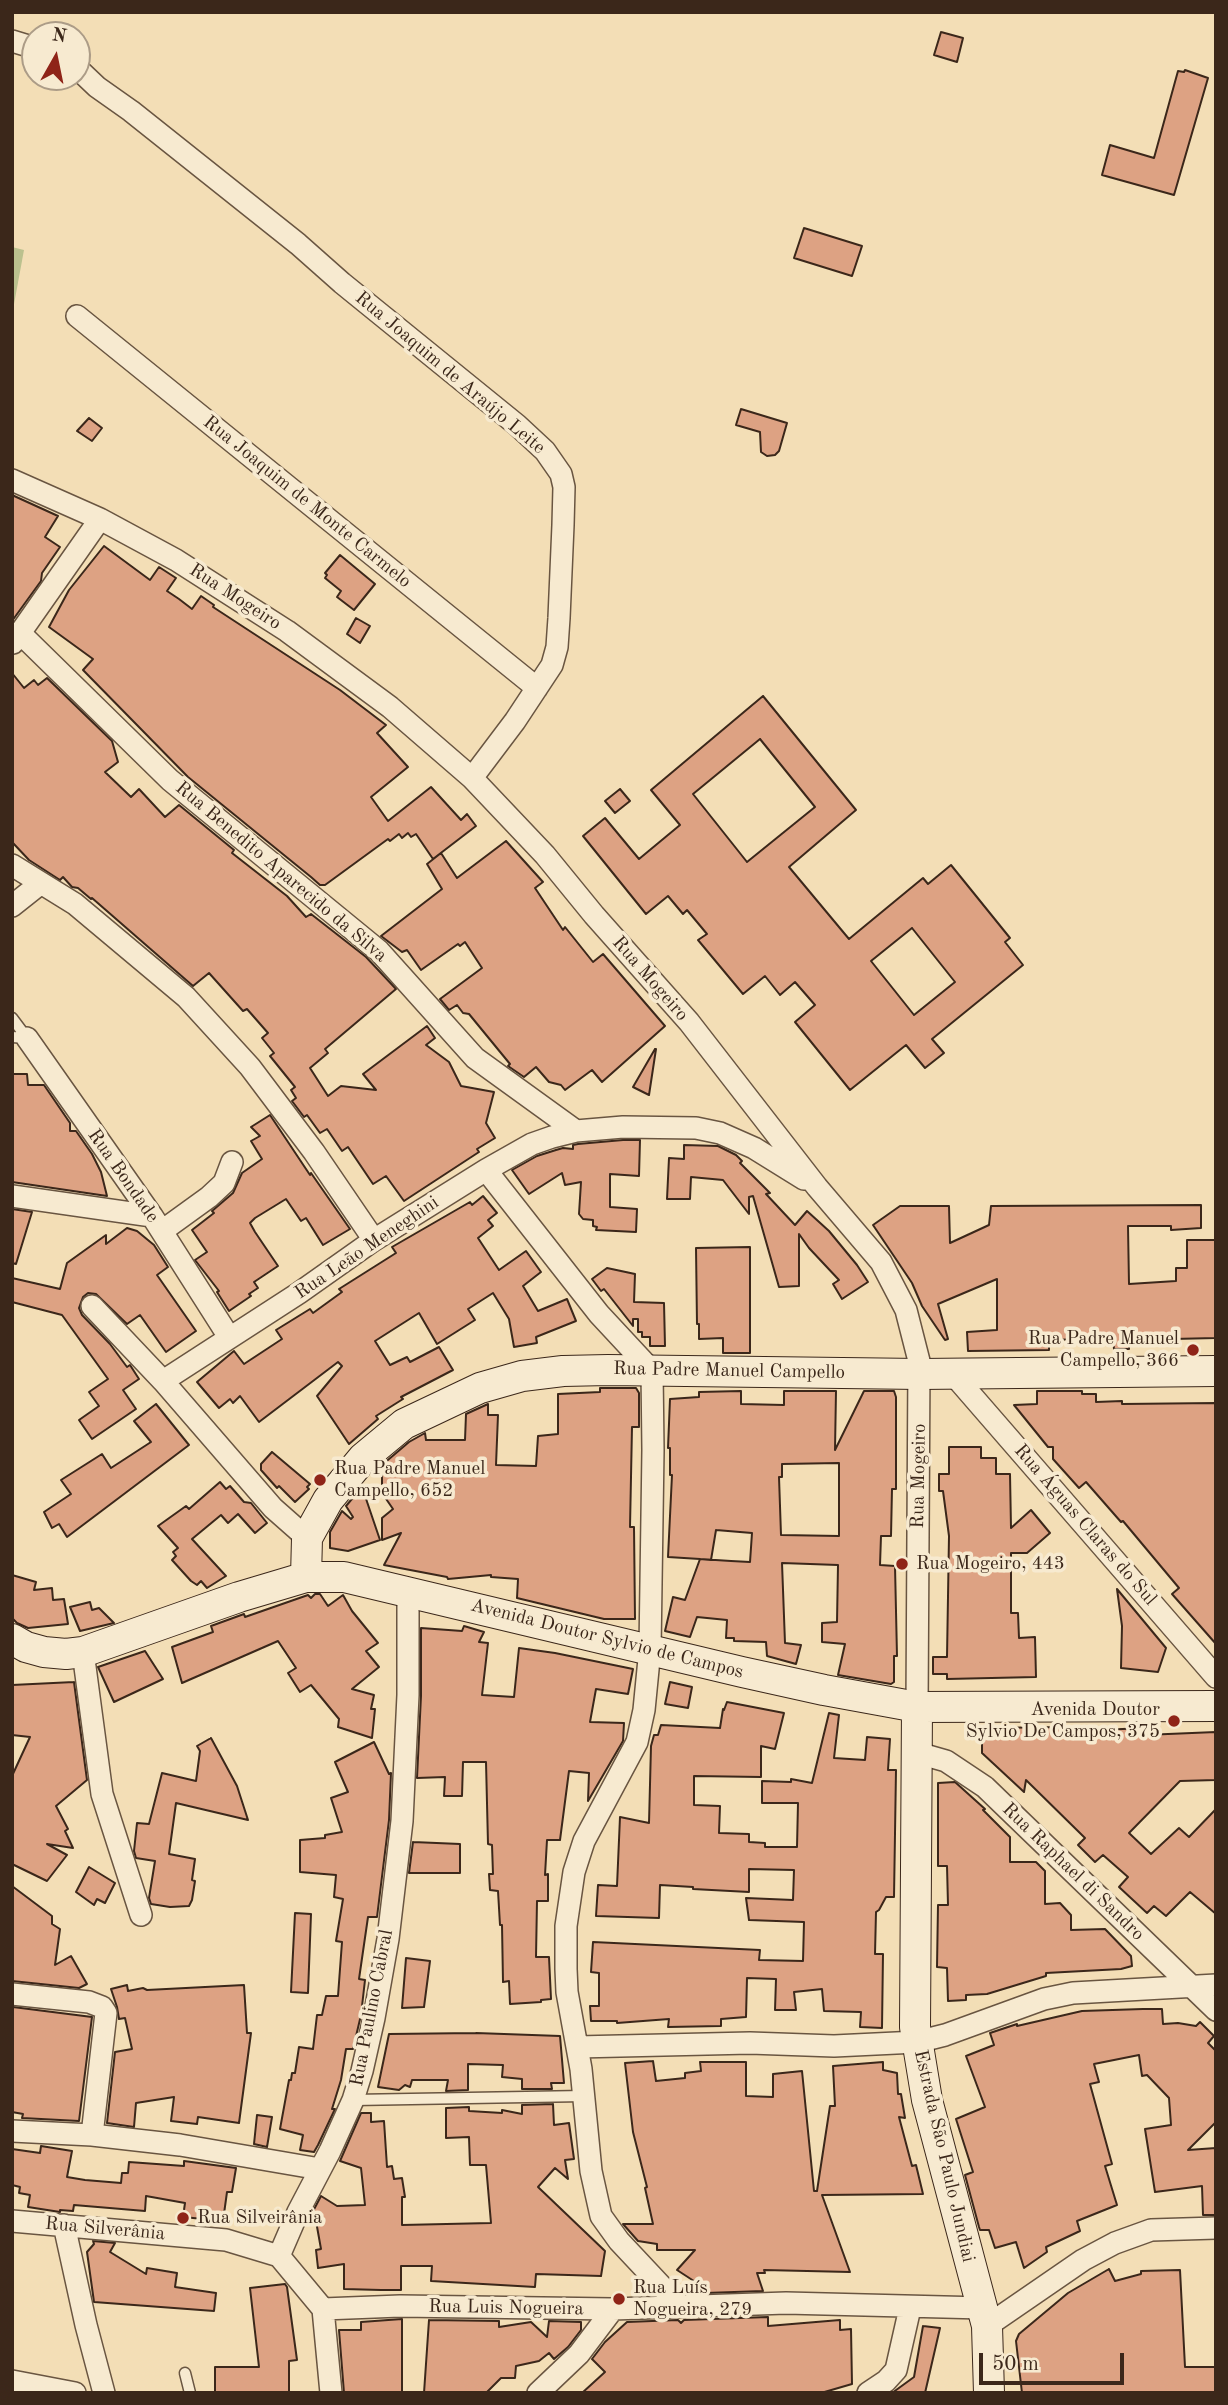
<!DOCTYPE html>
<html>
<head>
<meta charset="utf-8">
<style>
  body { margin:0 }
  #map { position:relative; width:1228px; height:2405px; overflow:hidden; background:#f3deb6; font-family:"Old Standard TT",serif }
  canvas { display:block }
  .frame { position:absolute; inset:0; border:14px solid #3b271a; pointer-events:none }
  .north { position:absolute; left:21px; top:21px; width:70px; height:70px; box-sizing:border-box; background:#f7ead0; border:2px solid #ac9c87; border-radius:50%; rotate:9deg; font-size:19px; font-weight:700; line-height:28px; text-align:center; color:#3b271a }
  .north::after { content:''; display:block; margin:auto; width:24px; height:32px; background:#8f2418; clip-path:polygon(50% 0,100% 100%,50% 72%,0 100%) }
  .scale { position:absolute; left:979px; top:2353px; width:145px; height:32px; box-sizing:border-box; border:4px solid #3b271a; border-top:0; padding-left:9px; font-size:21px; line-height:24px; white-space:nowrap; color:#3b271a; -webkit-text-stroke:5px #f7ead0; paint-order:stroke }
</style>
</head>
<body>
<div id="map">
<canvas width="1228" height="2405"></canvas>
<div class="frame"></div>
<div class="north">N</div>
<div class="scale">50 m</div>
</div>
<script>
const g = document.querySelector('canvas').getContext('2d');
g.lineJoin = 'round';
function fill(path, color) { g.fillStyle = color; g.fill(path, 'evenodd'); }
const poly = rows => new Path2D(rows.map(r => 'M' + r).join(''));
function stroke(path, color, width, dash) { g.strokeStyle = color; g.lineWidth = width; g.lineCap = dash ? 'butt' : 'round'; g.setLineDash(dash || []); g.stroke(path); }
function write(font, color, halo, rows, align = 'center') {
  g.font = font + ' "Old Standard TT",serif'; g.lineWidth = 7; g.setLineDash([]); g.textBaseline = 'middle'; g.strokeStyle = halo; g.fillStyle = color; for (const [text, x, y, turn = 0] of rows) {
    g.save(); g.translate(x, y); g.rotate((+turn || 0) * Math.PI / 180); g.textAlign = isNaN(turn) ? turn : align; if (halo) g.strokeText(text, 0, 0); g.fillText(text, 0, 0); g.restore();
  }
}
fill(poly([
  [12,247,24,250,12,315]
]), '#bbc18e');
const building = poly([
  [941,32,963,38,957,62,934,55,941,32],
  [1185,70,1208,78,1174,195,1102,175,1110,145,1154,158,1178,71,1184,72,1185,70],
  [804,228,862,246,852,276,794,258,804,228],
  [741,409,787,423,779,451,775,455,767,456,761,452,760,432,736,425,741,409],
  [89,418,102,428,92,441,77,431,89,418],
  [12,495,58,516,45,537,60,547,42,573,41,581,12,621,12,495],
  [104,546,150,580,159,567,176,578,167,591,179,599,192,609,201,596,214,605,213,607,340,690,386,725,377,733,408,767,371,797,388,821,431,787,461,820,467,814,476,826,433,859,416,834,411,837,408,833,402,838,399,834,390,841,388,839,325,885,320,885,311,877,188,777,83,670,93,659,49,627,69,590,104,546],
  [340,555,375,584,354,610,337,597,341,591,325,578,327,575,325,573,340,555],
  [356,618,370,626,360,643,347,634,356,618],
  [12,673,24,688,34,680,38,685,47,678,112,741,118,762,105,772,131,797,139,789,165,817,179,805,234,850,232,853,287,896,306,917,311,914,366,957,396,989,325,1049,328,1053,310,1068,328,1096,341,1086,376,1090,363,1074,427,1026,435,1038,426,1045,449,1062,461,1086,494,1092,486,1123,495,1138,477,1149,479,1152,404,1201,386,1176,373,1184,348,1147,342,1151,327,1129,320,1133,307,1115,304,1117,292,1101,296,1098,291,1090,295,1087,270,1056,274,1053,262,1038,268,1033,247,1009,243,1011,209,973,193,986,92,898,91,899,78,888,72,887,63,877,60,880,29,860,12,842,12,673],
  [763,696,856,810,789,867,849,939,923,878,928,884,951,865,1010,938,1005,942,1023,965,932,1039,944,1053,925,1068,906,1045,850,1090,795,1022,815,1005,795,982,780,995,765,976,743,994,698,940,707,934,687,910,683,914,668,896,646,914,583,836,605,818,639,859,680,825,651,790,763,696],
  [760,739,815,807,747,862,693,794,760,739],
  [912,928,955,982,914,1015,871,961,912,928],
  [620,789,630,801,615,813,605,801,620,789],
  [506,841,543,882,535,888,563,930,565,927,593,962,603,954,665,1026,602,1082,592,1070,565,1090,561,1085,549,1082,536,1067,524,1077,508,1066,510,1064,469,1014,463,1013,457,1005,449,1010,440,999,482,968,465,942,460,946,458,944,421,970,407,950,402,952,381,936,442,889,427,864,441,853,457,878,506,841],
  [655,1049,656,1049,649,1095,633,1087,655,1049],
  [12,1074,27,1074,28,1085,44,1085,70,1123,70,1131,76,1131,92,1154,101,1172,107,1196,12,1182,12,1074],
  [270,1115,310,1175,311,1173,350,1229,323,1245,306,1218,301,1221,286,1199,255,1218,250,1223,255,1232,278,1266,254,1282,258,1288,249,1294,251,1296,229,1311,217,1292,219,1291,195,1260,207,1252,192,1230,214,1213,212,1211,233,1193,242,1173,262,1159,251,1141,260,1136,251,1127,270,1115],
  [623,1140,640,1140,639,1176,610,1174,610,1207,637,1209,636,1232,596,1230,597,1227,593,1226,593,1220,583,1219,579,1214,581,1182,565,1185,562,1173,529,1194,512,1170,537,1156,556,1150,563,1148,573,1149,573,1145,578,1144,623,1140],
  [684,1145,718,1146,736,1155,742,1161,740,1163,770,1193,766,1194,795,1225,807,1211,829,1231,857,1265,868,1282,842,1299,833,1284,839,1280,809,1248,799,1234,799,1286,779,1287,753,1196,749,1197,749,1214,723,1180,691,1177,690,1199,667,1199,669,1158,684,1159,684,1145],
  [483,1196,497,1213,488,1220,493,1226,478,1238,499,1270,526,1251,541,1272,523,1286,538,1311,567,1299,576,1321,536,1337,537,1343,514,1347,509,1319,493,1293,468,1309,475,1320,437,1344,419,1313,375,1341,390,1365,407,1357,410,1362,439,1347,453,1370,401,1397,403,1399,376,1416,378,1419,349,1444,317,1396,342,1366,338,1362,259,1422,240,1396,233,1403,230,1399,219,1408,197,1382,234,1351,244,1364,282,1339,276,1330,310,1309,313,1313,342,1292,339,1289,396,1253,392,1247,470,1202,472,1205,483,1196],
  [1201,1205,1201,1228,1171,1230,1171,1226,1128,1226,1129,1284,1176,1281,1176,1268,1187,1268,1187,1240,1216,1240,1216,1338,1129,1340,1129,1349,1114,1349,1113,1340,1085,1339,1049,1340,1049,1350,968,1351,967,1332,997,1330,997,1279,938,1304,948,1339,945,1340,922,1306,912,1283,873,1225,900,1206,949,1206,950,1243,989,1225,991,1206,1201,1205],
  [12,1209,32,1212,16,1264,12,1263,12,1209],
  [127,1228,137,1231,154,1245,168,1267,157,1275,196,1331,166,1352,140,1315,127,1324,96,1294,88,1293,83,1297,79,1308,82,1315,110,1344,127,1367,130,1365,139,1379,123,1390,136,1409,92,1439,79,1420,99,1406,89,1392,108,1379,62,1315,12,1302,12,1278,60,1289,67,1263,106,1235,106,1244,127,1228],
  [750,1247,750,1353,723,1353,723,1338,699,1339,699,1324,697,1324,696,1248,750,1247],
  [607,1268,635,1274,634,1302,664,1303,665,1346,650,1346,650,1337,642,1337,642,1332,638,1332,638,1319,633,1319,633,1326,604,1289,601,1291,592,1279,607,1268],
  [600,1388,636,1388,639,1393,639,1427,632,1427,630,1527,634,1527,635,1619,604,1619,517,1598,518,1579,491,1577,491,1575,448,1579,447,1577,384,1565,401,1533,382,1540,382,1518,393,1509,382,1493,382,1465,409,1442,425,1433,426,1440,465,1440,466,1414,488,1404,488,1415,498,1415,496,1465,536,1466,538,1436,558,1434,558,1394,600,1392,600,1388],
  [741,1391,741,1404,784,1405,784,1391,836,1391,835,1450,864,1391,894,1391,896,1397,896,1489,892,1489,891,1536,881,1536,880,1565,895,1566,897,1656,894,1656,894,1682,891,1684,838,1675,845,1644,822,1642,822,1623,837,1622,838,1565,782,1563,785,1643,801,1645,796,1664,767,1656,766,1642,734,1641,734,1638,726,1638,727,1620,697,1617,690,1637,665,1631,673,1597,685,1600,700,1559,668,1557,672,1475,670,1475,670,1448,668,1448,670,1399,699,1397,699,1392,741,1391],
  [839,1463,839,1536,781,1535,779,1477,782,1477,782,1464,839,1463],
  [716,1530,752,1533,750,1562,731,1561,700,1559,711,1560,716,1530],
  [1037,1391,1082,1391,1082,1394,1096,1394,1096,1402,1122,1401,1122,1404,1216,1403,1216,1644,1172,1594,1179,1588,1123,1521,1121,1522,1086,1482,1079,1488,1053,1459,1053,1447,1048,1447,1014,1405,1037,1404,1037,1391],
  [156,1404,189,1445,67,1537,59,1524,52,1528,44,1512,71,1494,61,1480,102,1454,111,1468,151,1442,134,1421,156,1404],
  [949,1447,981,1447,981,1458,996,1458,996,1474,1010,1474,1011,1528,1031,1510,1050,1533,1027,1553,1011,1553,1011,1613,1018,1613,1019,1638,1035,1637,1036,1677,947,1679,947,1674,933,1674,933,1657,947,1657,949,1536,943,1491,939,1491,939,1474,949,1474,949,1447],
  [272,1452,310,1484,307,1487,309,1489,295,1502,279,1486,277,1488,261,1470,261,1464,272,1452],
  [220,1482,226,1489,230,1486,244,1502,251,1503,267,1523,255,1533,238,1514,228,1523,221,1515,192,1539,226,1576,207,1588,201,1581,197,1585,191,1581,172,1560,176,1556,173,1552,178,1548,158,1526,186,1506,189,1509,220,1482],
  [362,1487,380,1540,348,1551,330,1548,330,1532,342,1511,351,1519,353,1517,346,1506,362,1487],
  [12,1575,36,1582,34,1590,52,1588,53,1600,64,1599,68,1624,28,1628,17,1623,12,1618,12,1575],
  [1117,1589,1166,1648,1158,1672,1121,1668,1122,1626,1117,1589],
  [315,1594,320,1594,328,1606,343,1595,352,1611,378,1643,366,1651,379,1667,352,1689,374,1695,371,1709,375,1709,372,1738,338,1727,339,1719,311,1685,300,1692,288,1673,296,1668,278,1641,182,1683,172,1647,213,1632,211,1626,244,1614,245,1617,308,1595,311,1598,315,1594],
  [90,1602,92,1610,99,1608,114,1623,80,1631,70,1607,90,1602],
  [464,1626,484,1632,479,1642,488,1643,482,1695,514,1697,519,1648,555,1653,633,1669,628,1694,596,1689,590,1722,624,1723,623,1741,588,1801,589,1773,569,1771,560,1840,547,1840,545,1875,548,1874,548,1901,537,1901,536,1957,549,1957,551,1999,541,2000,541,2002,510,2004,509,1981,503,1982,502,1925,500,1925,498,1891,490,1890,489,1874,493,1874,492,1845,488,1844,486,1762,463,1762,462,1796,444,1796,445,1777,417,1778,421,1696,421,1628,462,1631,464,1626],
  [145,1651,163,1679,114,1702,98,1667,145,1651],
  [74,1682,87,1780,56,1806,68,1829,65,1831,73,1848,47,1844,67,1855,47,1881,12,1864,12,1776,30,1737,12,1735,12,1685,74,1682],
  [670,1682,692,1687,688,1708,665,1704,670,1682],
  [727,1702,784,1713,775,1749,761,1746,761,1777,694,1776,694,1805,720,1806,719,1833,749,1834,749,1842,765,1843,765,1847,797,1847,798,1803,762,1803,762,1781,791,1782,791,1779,812,1783,829,1713,839,1715,834,1758,865,1760,867,1737,890,1739,888,1770,896,1770,894,1897,886,1897,879,1910,876,1912,875,1954,883,1954,882,2028,860,2027,861,2012,824,2011,822,1989,794,1992,796,2010,775,2010,776,1979,747,1978,746,2017,721,2019,721,2026,668,2027,669,2019,617,2023,617,2021,591,2021,590,2006,599,2006,599,1973,591,1972,593,1942,760,1950,759,1960,803,1961,804,1922,749,1920,746,1898,793,1900,794,1870,749,1869,749,1892,693,1889,693,1887,660,1885,659,1918,596,1916,598,1885,617,1886,620,1817,649,1823,651,1746,654,1735,658,1735,661,1725,720,1728,723,1709,724,1710,727,1702],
  [1069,1727,1069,1736,1101,1736,1101,1730,1144,1728,1144,1735,1216,1732,1216,1780,1180,1781,1129,1833,1151,1854,1179,1828,1189,1837,1216,1809,1216,1914,1190,1892,1166,1916,1154,1906,1147,1913,1119,1887,1128,1877,1103,1855,1095,1862,1078,1845,1085,1838,1026,1780,1024,1792,982,1753,982,1728,1069,1727],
  [211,1738,237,1786,248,1820,176,1803,169,1854,195,1859,192,1880,195,1881,192,1900,189,1906,170,1907,151,1904,149,1898,155,1861,136,1858,134,1851,137,1823,149,1824,162,1773,196,1781,200,1751,197,1746,211,1738],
  [374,1742,389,1774,391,1773,389,1820,377,1917,368,1917,359,1979,365,1980,361,2015,353,2049,346,2049,341,2080,332,2109,335,2109,318,2145,314,2152,300,2150,303,2135,280,2129,289,2080,291,2080,292,2073,295,2073,299,2047,313,2049,317,2015,322,2015,326,1996,338,1996,342,1942,336,1941,343,1899,334,1897,336,1875,300,1872,300,1840,325,1838,325,1835,342,1832,331,1798,348,1792,335,1762,374,1742],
  [955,1782,985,1809,983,1810,1010,1837,1010,1862,1036,1862,1045,1871,1045,1904,1060,1903,1071,1915,1071,1930,1105,1929,1131,1956,1132,1966,1121,1969,1046,1973,1046,1976,987,1994,966,1995,966,2000,948,2001,947,1968,937,1967,938,1905,948,1905,947,1866,938,1866,938,1783,955,1782],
  [413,1842,460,1844,460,1873,409,1873,413,1842],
  [89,1867,115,1883,105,1903,97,1899,94,1905,76,1892,89,1867],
  [12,1886,52,1916,52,1924,60,1929,55,1965,71,1956,87,1984,79,1988,12,1981,12,1886],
  [295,1913,311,1914,308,1993,291,1992,295,1913],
  [406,1958,430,1961,424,2007,402,2008,406,1958],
  [127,1985,128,1991,143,1988,147,1990,244,1985,247,2033,251,2033,239,2123,198,2117,197,2124,171,2121,174,2097,136,2103,134,2127,107,2123,115,2052,132,2049,125,2018,119,2019,117,2007,111,1989,127,1985],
  [13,2007,92,2017,79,2121,22,2118,23,2114,12,2112,13,2007],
  [1143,2009,1162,2009,1163,2024,1178,2023,1196,2026,1200,2022,1214,2036,1208,2043,1216,2051,1216,2122,1188,2150,1216,2148,1216,2215,1203,2215,1202,2186,1155,2192,1145,2129,1171,2125,1169,2098,1147,2075,1142,2076,1139,2055,1094,2064,1099,2082,1090,2084,1112,2164,1105,2166,1117,2205,1077,2221,1080,2231,1046,2247,1047,2252,1024,2268,1016,2242,995,2248,989,2230,980,2230,979,2227,965,2175,973,2172,956,2119,985,2107,966,2056,994,2045,990,2033,1017,2024,1017,2026,1082,2011,1143,2009],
  [476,2033,560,2036,564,2083,551,2083,552,2089,522,2089,522,2079,502,2077,503,2065,468,2064,468,2090,446,2091,448,2080,412,2080,410,2087,405,2085,399,2090,378,2087,389,2034,476,2033],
  [653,2061,656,2081,685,2078,685,2073,701,2071,700,2062,746,2062,746,2096,773,2097,773,2074,802,2071,814,2191,817,2191,830,2106,835,2106,833,2066,883,2062,883,2070,897,2073,898,2094,901,2094,905,2118,899,2117,912,2166,916,2165,923,2194,822,2195,850,2272,764,2270,765,2273,757,2273,763,2291,706,2293,700,2285,677,2270,695,2250,657,2250,657,2244,638,2241,623,2224,653,2224,645,2188,647,2187,633,2132,625,2063,653,2061],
  [553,2104,554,2125,569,2123,574,2159,565,2160,568,2179,555,2168,538,2187,605,2251,601,2276,536,2274,535,2287,431,2281,432,2266,401,2266,401,2290,381,2290,344,2289,344,2264,318,2268,316,2250,321,2249,316,2221,310,2217,321,2196,337,2206,365,2205,361,2168,340,2161,361,2113,371,2113,371,2122,384,2121,387,2167,392,2166,394,2179,402,2178,405,2197,402,2197,402,2225,491,2223,486,2165,470,2165,469,2137,446,2138,446,2108,469,2107,469,2111,502,2113,502,2110,522,2114,522,2105,553,2104],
  [257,2115,272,2117,267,2147,254,2144,257,2115],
  [41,2146,72,2151,67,2177,85,2180,121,2183,122,2173,128,2173,129,2162,184,2166,184,2161,236,2168,232,2192,227,2192,223,2221,183,2217,185,2203,146,2196,145,2211,74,2205,73,2211,60,2210,60,2212,28,2207,30,2195,19,2193,20,2187,12,2185,12,2149,40,2153,41,2146],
  [93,2241,115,2243,110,2252,146,2274,147,2268,177,2273,175,2287,216,2293,214,2311,94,2302,87,2252,94,2244,93,2241],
  [1109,2269,1115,2281,1141,2274,1141,2271,1180,2270,1185,2367,1216,2367,1216,2393,1022,2393,1016,2341,1019,2334,1068,2293,1109,2269],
  [285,2284,287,2287,297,2360,289,2361,289,2393,215,2393,215,2367,259,2367,250,2288,285,2284],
  [768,2317,768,2326,840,2320,840,2330,851,2329,852,2384,821,2393,582,2393,605,2372,592,2359,605,2342,627,2322,678,2320,681,2323,684,2320,768,2317],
  [402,2319,402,2393,344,2393,339,2330,361,2330,361,2322,402,2319],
  [429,2320,499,2321,499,2327,531,2322,547,2337,549,2321,581,2322,581,2330,568,2347,554,2359,549,2353,539,2361,516,2366,515,2378,501,2378,486,2393,424,2393,429,2320],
  [923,2326,940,2328,925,2393,892,2393,914,2377,923,2326]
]);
fill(building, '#dda283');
stroke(building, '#3b271a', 2);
const service = poly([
  [12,1018,27,1038],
  [12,1037,27,1038],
  [353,2100,584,2096],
  [185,2373,190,2393]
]);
const minor = poly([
  [12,41,35,48],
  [77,68,97,87,131,111,298,244,342,283,517,425,545,451,561,474,564,487,563,525,559,618,557,647,552,665,515,721,472,778],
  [77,316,537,688],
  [12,480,100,519,176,560,287,631,390,707,472,778,545,855,594,915,689,1022,817,1187,881,1262,906,1310,919,1361,917,1707],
  [21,634,170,780,379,951,475,1058,576,1131],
  [13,643,100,519],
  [12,865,75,904,186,997,250,1067,314,1152,374,1240],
  [12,906,41,883],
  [27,1038,152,1216,229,1337],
  [486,1170,599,1314,652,1371,653,1450,650,1649,644,1710,637,1742,584,1841,574,1872,566,1926,566,1969,567,1992,581,2069,591,2171,601,2216,619,2241,679,2305],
  [12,1196,152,1216],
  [162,1231,209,1197,224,1183,232,1162],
  [92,1306,163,1381],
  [953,1374,1216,1677],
  [307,1538,273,1508,163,1381,299,1293,374,1240,486,1170,532,1144,552,1137,576,1131,623,1127,696,1128,720,1133,754,1148,804,1179],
  [83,1652,102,1794,141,1915],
  [918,1753,946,1761,985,1787,1216,2010],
  [12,1994,89,2002,102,2007,106,2013,92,2135],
  [577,2047,750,2043,834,2046,917,2042,945,2035,1044,1999,1073,1993,1216,1985],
  [12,2131,92,2135,180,2145,320,2169],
  [12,2221,226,2240,279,2256,323,2309,331,2393],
  [64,2225,86,2325,104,2393],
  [279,2256,298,2212,330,2151,353,2100,362,2071,374,2018,388,1939,402,1821,408,1695,408,1591],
  [323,2309,400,2306,613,2309,786,2303,983,2308],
  [987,2326,1083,2260,1115,2243,1151,2230,1216,2228],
  [12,2381,75,2393],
  [538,2393,579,2354,613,2309],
  [868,2393,886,2381,896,2370,910,2308]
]);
const secondary = poly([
  [306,1577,307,1538,328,1500,363,1458,404,1424,480,1388,522,1376,563,1371,608,1370,920,1374,1216,1371],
  [12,1639,26,1647,44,1652,66,1654,83,1652,239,1597,306,1577,344,1577,742,1672,824,1690,917,1707,1216,1706],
  [917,1707,915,2027,927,2100,987,2326,989,2393]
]);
stroke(service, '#695541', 13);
stroke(minor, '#695541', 24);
stroke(secondary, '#3b271a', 32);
stroke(service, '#f7ead0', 10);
stroke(minor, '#f7ead0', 21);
stroke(secondary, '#f7ead0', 30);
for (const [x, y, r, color] of [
  [1193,1350,7,"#8f2418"],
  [320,1480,7,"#8f2418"],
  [902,1564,7,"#8f2418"],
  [1174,1721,7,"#8f2418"],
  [183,2218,7,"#8f2418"],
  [619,2299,7,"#8f2418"]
]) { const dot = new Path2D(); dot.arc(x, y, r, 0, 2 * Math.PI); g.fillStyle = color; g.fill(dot); stroke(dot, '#f7ead0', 2.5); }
write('19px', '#3b271a', '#f7ead0', [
  ["Rua Joaquim de Araújo Leite",450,373,40],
  ["Rua Joaquim de Monte Carmelo",307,502,39],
  ["Rua Mogeiro",235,597,33],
  ["Rua Benedito Aparecido da Silva",281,872,40],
  ["Rua Mogeiro",650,979,49],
  ["Rua Bondade",123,1176,55],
  ["Rua Leão Meneghini",367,1248,-34],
  ["Rua Padre Manuel Campello",729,1371,1],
  ["Rua Mogeiro",919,1476,-89],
  ["Rua Águas Claras do Sul",1085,1525,49],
  ["Avenida Doutor Sylvio de Campos",607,1639,14],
  ["Rua Raphael di Sandro",1073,1872,44],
  ["Rua Paulino Cabral",372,2008,-79],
  ["Estrada São Paulo Jundiai",944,2156,77],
  ["Rua Silverânia",105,2229,5],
  ["Rua Luis Nogueira",506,2308,1]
]);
write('19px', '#3b271a', '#f7ead0', [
  ["Rua Padre Manuel",1179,1339,"right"],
  ["Campello, 366",1179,1361,"right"],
  ["Rua Padre Manuel",334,1469],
  ["Campello, 652",334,1491],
  ["Rua Mogeiro, 443",916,1564],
  ["Avenida Doutor",1160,1710,"right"],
  ["Sylvio De Campos, 375",1160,1732,"right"],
  ["Rua Silveirânia",197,2218],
  ["Rua Luís",633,2288],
  ["Nogueira, 279",633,2310]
], 'left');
</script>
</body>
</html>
